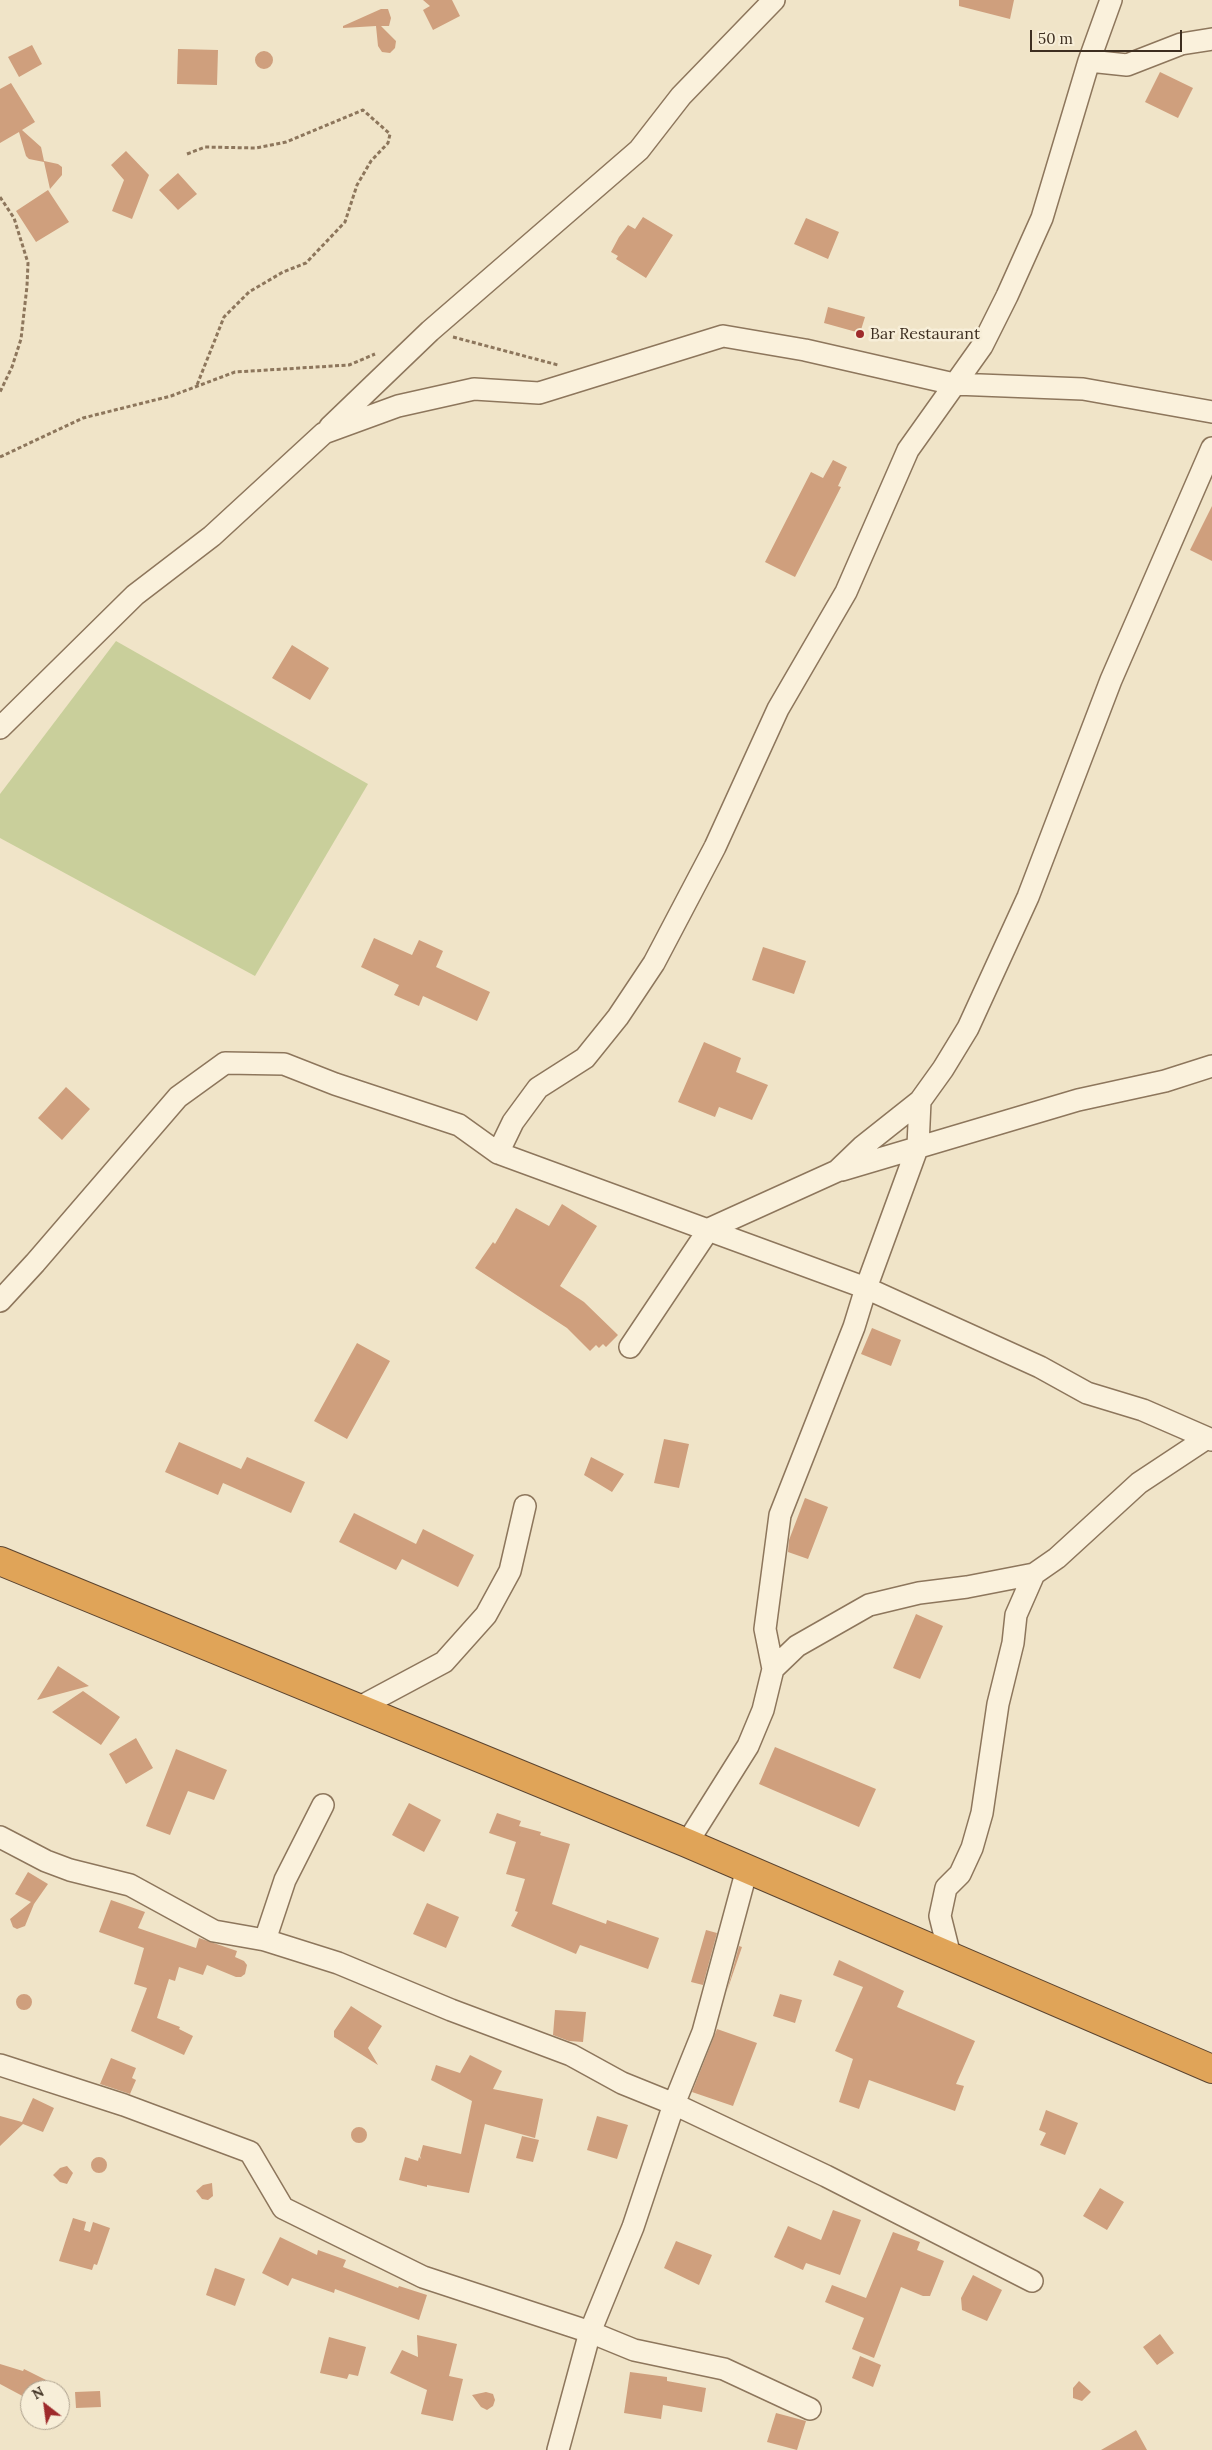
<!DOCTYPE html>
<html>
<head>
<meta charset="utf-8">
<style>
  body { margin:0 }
  #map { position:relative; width:1212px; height:2450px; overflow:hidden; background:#f0e4c8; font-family:Lora,serif }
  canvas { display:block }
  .north { position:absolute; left:20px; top:2380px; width:50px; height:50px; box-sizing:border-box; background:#f7eed8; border:1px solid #ada18e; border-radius:50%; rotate:330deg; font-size:14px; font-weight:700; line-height:20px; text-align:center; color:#3d2e20 }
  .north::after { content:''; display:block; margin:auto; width:18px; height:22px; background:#9e2a2b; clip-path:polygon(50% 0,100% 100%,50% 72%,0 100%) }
  .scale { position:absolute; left:1030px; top:30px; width:152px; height:22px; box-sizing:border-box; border:2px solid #3d2e20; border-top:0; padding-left:6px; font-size:15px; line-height:18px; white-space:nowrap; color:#3d2e20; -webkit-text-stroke:4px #f7eed8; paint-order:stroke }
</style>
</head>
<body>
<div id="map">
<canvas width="1212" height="2450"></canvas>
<div class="north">N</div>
<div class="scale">50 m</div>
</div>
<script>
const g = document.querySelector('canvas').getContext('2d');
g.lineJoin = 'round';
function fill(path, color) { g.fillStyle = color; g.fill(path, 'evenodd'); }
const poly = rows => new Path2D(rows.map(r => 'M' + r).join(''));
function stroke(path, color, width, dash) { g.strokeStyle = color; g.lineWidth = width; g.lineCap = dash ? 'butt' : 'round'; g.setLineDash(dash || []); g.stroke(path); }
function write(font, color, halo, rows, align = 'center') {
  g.font = font + ' Lora,serif'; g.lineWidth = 5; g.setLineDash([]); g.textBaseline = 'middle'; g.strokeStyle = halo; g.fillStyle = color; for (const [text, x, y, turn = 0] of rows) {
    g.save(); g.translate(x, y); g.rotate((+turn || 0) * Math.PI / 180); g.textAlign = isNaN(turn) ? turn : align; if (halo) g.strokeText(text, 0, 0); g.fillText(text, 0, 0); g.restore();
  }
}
fill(poly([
  [116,641,368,784,255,976,0,838,0,794]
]), '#c9cf9b');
fill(poly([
  [423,0,452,0,460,16,433,30,423,10,430,6],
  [959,0,1014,0,1010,19,959,6],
  [381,9,388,9,391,18,389,26,381,26,396,41,395,48,390,53,382,52,378,46,376,26,343,28,343,26],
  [32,45,42,64,19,77,8,57],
  [178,49,218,50,217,85,177,84],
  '255 60a9 9 0 1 1 18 0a9 9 0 1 1-18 0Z',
  [1160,72,1193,88,1178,118,1145,102],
  [11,83,35,122,22,130,41,147,44,161,58,164,62,167,62,175,50,189,44,162,29,159,26,156,19,132,0,143,0,89],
  [126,151,149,175,132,219,112,211,124,180,111,165],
  [178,173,197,194,178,210,159,190],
  [48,190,69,222,36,242,16,211],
  [643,217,673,235,646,278,616,259,618,256,611,252,619,237,628,225,635,229],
  [806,218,839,232,828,259,794,244],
  [828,307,865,317,860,333,824,323],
  [833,460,847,467,838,486,841,487,795,577,765,562,811,472,823,478],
  [1212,506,1212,561,1190,550],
  [292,645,329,668,310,700,272,678],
  [374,938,412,955,419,940,443,951,436,967,490,992,477,1021,423,996,419,1006,394,995,399,985,361,967],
  [763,947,806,961,794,994,752,980],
  [704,1042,741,1058,736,1072,768,1085,752,1120,719,1107,715,1117,678,1102],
  [66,1087,90,1109,62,1140,38,1118],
  [562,1204,597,1226,560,1286,584,1302,618,1335,606,1347,603,1344,599,1348,596,1345,590,1351,567,1328,475,1268,493,1242,495,1244,516,1208,549,1226],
  [872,1328,901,1340,891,1366,861,1354],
  [357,1343,390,1361,347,1439,314,1421],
  [664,1439,689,1444,679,1488,654,1483],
  [179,1442,241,1469,247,1457,305,1482,291,1513,223,1483,218,1495,165,1472],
  [591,1457,624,1474,612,1492,584,1475],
  [805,1498,828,1507,808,1559,788,1552,789,1540],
  [354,1513,416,1544,423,1529,474,1555,458,1587,402,1559,396,1570,339,1542],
  [916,1614,943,1626,920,1679,893,1668],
  [58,1666,89,1686,37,1700],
  [83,1691,120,1717,101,1745,52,1712],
  [136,1738,153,1768,126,1784,109,1754],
  [775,1747,876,1789,859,1827,759,1784],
  [176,1749,227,1770,214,1800,188,1791,170,1835,146,1826],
  [409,1803,441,1820,424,1852,392,1835],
  [497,1813,521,1821,519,1826,541,1832,540,1835,570,1844,552,1904,606,1924,607,1920,659,1938,648,1969,580,1945,576,1954,511,1926,518,1912,515,1911,525,1879,506,1874,516,1842,489,1833],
  [28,1872,48,1884,34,1904,25,1926,17,1929,13,1927,10,1919,31,1902,15,1894],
  [111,1900,145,1912,138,1928,196,1948,199,1938,237,1951,235,1957,244,1961,247,1965,245,1974,241,1977,236,1977,207,1965,203,1975,179,1967,175,1981,169,1979,157,2018,180,2027,179,2029,193,2036,184,2055,131,2031,147,1988,134,1984,144,1948,99,1932],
  [427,1903,459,1917,446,1948,413,1934],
  [706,1930,717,1933,703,1985,691,1982],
  [739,1946,742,1947,727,1991],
  [839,1960,904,1991,897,2007,975,2041,956,2084,964,2086,955,2111,869,2080,859,2109,839,2102,853,2059,835,2051,863,1987,833,1975],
  '16 2002a8 8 0 1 1 16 0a8 8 0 1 1-16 0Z',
  [780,1994,802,2000,795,2023,773,2016],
  [351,2006,382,2026,368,2048,378,2065,334,2037,334,2031],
  [555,2010,586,2012,583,2042,569,2041,553,2035],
  [717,2029,757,2043,733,2106,692,2092],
  [470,2055,502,2071,493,2089,543,2099,535,2138,485,2124,469,2193,427,2185,427,2187,399,2180,405,2157,418,2161,419,2157,421,2159,420,2156,423,2145,461,2154,472,2101,431,2080,436,2065,460,2073],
  [111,2058,136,2068,132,2078,136,2080,130,2094,100,2084],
  [33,2098,54,2108,43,2132,23,2124,0,2146,0,2116,22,2122],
  [1046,2110,1078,2123,1065,2155,1040,2145,1046,2133,1039,2130],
  [597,2116,628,2125,617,2159,587,2150],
  '351 2135a8 8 0 1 1 16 0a8 8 0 1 1-16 0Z',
  [522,2136,539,2140,533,2162,516,2158],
  '91 2165a8 8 0 1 1 16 0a8 8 0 1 1-16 0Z',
  [67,2166,73,2173,67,2184,60,2182,53,2175,60,2168],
  [212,2183,213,2196,208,2200,202,2199,196,2191,203,2185],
  [1100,2188,1124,2202,1107,2230,1083,2216],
  [833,2210,861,2220,840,2275,806,2263,803,2270,774,2257,788,2226,821,2240],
  [73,2218,86,2222,84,2230,90,2232,93,2222,110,2228,97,2265,94,2264,92,2270,59,2261],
  [893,2232,920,2242,917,2250,944,2261,930,2296,923,2296,901,2287,874,2358,852,2349,864,2318,825,2302,832,2285,866,2298],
  [280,2237,317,2255,318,2250,346,2260,343,2267,398,2288,399,2286,427,2295,419,2320,335,2289,334,2293,292,2278,288,2286,262,2273],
  [676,2241,712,2255,699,2285,664,2268],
  [215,2268,245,2279,235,2306,206,2295],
  [973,2275,1002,2290,987,2321,962,2310,961,2298],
  [1160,2334,1174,2353,1157,2365,1143,2347],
  [417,2335,457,2344,449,2376,463,2379,453,2421,421,2414,427,2390,390,2373,402,2350,418,2357],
  [329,2337,366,2347,358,2376,349,2374,347,2379,320,2373],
  [860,2356,881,2365,873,2387,852,2378],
  [0,2364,23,2371,24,2369,46,2380,41,2390,30,2390,30,2400,0,2384],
  [630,2372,667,2377,667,2381,706,2388,702,2412,663,2405,661,2419,624,2413],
  [1079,2381,1091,2392,1082,2401,1073,2398,1073,2388],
  [100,2391,101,2407,76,2408,75,2392],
  [486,2392,493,2394,495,2400,493,2406,487,2410,481,2407,472,2395],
  [776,2413,806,2421,797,2450,767,2442],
  [1136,2430,1147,2450,1101,2450]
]), '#cf9f7d');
const street = poly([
  [1089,61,1127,65,1181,44,1212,39],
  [330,427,430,331,639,150,681,96,774,0],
  [0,728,135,595,212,536,324,433,398,406,474,389,539,393,723,336,805,350,954,384,1083,389,1212,412],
  [498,1153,513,1122,538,1088,585,1058,618,1017,654,963,715,847,778,709,846,592,908,450,982,346,1007,296,1042,218,1089,61,1111,0],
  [842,1170,1078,1100,1165,1081,1212,1066],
  [0,1301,35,1263,178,1097,225,1063,284,1064,335,1084,459,1125,498,1153,866,1288,1040,1367,1087,1393,1143,1410,1212,1440],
  [630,1347,709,1229,837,1171,862,1147,920,1101,943,1069,968,1028,1028,897,1111,680,1212,448],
  [773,1669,797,1646,869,1605,919,1593,967,1587,1034,1574,1057,1558,1139,1483,1207,1438],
  [358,1708,444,1662,486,1615,510,1571,525,1506],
  [0,1837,46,1861,70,1870,130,1885,214,1931,265,1940,338,1963,451,2010,571,2055,622,2083,674,2104,826,2176,1032,2281],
  [687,1843,748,1746,763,1710,773,1669,765,1629,780,1515,854,1327,866,1288,918,1146,920,1101],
  [265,1940,285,1880,323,1805],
  [950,1956,940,1916,946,1888,960,1874,972,1848,982,1813,998,1704,1013,1643,1016,1615,1034,1574],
  [0,2065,124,2105,250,2152,283,2208,423,2277,590,2332,634,2350,724,2369,810,2409],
  [558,2450,590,2332,633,2227,674,2104,703,2032,747,1869]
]);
const highway = poly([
  [0,1561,687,1843,1212,2069]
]);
stroke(street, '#8d765c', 24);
stroke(highway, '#5b4430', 30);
stroke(poly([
  [187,154,205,147,256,148,286,142,363,110,390,134,388,143,371,161,357,185,345,222,306,263,283,272,249,292,224,317,197,385],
  [0,197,14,218,28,263,27,286,21,339,12,367,0,392],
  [453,337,558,365],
  [0,457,83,418,171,396,235,372,349,365,375,354]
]), '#8d765c', 3, [4, 2.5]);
stroke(street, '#faf1dc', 21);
stroke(highway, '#e0a458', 28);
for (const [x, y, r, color] of [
  [860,334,5,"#9e2a2b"]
]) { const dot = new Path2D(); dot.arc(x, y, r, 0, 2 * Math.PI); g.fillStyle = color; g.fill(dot); stroke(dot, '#f7eed8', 2); }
write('16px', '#3d2e20', '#f7eed8', [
  ["Bar Restaurant",870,334]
], 'left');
</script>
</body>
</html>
